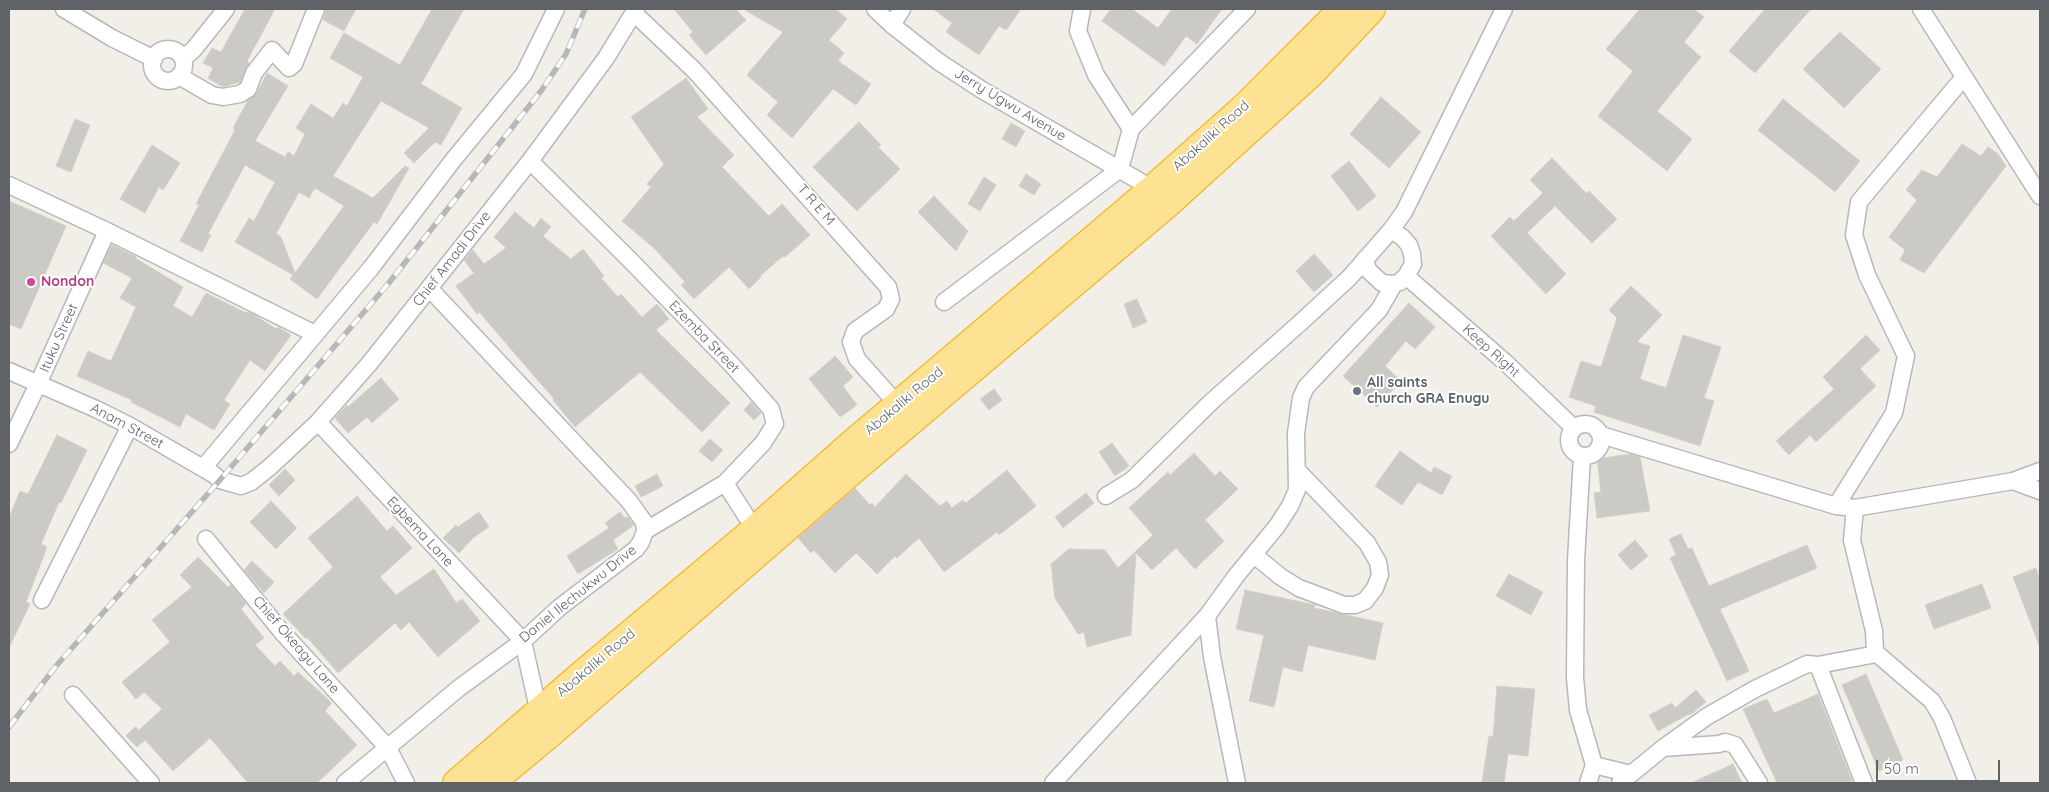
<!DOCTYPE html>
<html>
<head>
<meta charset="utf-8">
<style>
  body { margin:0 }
  #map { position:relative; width:2049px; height:792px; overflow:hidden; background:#f1efe8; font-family:Quicksand,sans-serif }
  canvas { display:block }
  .frame { position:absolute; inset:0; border:10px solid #5f6368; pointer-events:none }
  .scale { position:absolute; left:1876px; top:760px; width:124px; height:22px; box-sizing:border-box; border:2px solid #5f6368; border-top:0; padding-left:6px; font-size:15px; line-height:18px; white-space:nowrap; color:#5f6368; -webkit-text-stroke:4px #fff; paint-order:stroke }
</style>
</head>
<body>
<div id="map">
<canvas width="2049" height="792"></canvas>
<div class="frame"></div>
<div class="scale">50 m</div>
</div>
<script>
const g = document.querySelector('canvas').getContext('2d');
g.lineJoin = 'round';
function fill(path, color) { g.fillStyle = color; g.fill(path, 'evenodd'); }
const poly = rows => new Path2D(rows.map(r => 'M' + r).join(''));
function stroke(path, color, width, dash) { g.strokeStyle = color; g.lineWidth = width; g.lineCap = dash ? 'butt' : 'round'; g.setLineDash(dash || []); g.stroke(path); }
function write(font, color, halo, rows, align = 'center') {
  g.font = font + ' Quicksand,sans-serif'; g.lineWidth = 4; g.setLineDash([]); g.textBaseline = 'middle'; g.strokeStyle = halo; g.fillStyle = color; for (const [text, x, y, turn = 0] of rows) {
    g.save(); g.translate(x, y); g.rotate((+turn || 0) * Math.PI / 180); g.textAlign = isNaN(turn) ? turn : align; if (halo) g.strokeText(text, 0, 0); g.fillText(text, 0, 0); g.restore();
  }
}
const building = poly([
  [245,9,275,9,247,61,249,63,240,82,223,87,208,78,213,68,203,63,212,48,221,52,245,9],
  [326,9,356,9,344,31,323,20,326,9],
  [432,9,464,9,421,84,462,108,441,145,435,142,414,163,404,153,429,128,381,101,333,176,373,198,405,166,409,168,377,224,374,222,317,299,290,279,293,275,235,242,249,218,254,221,275,182,245,165,208,234,211,235,202,252,180,241,199,205,196,204,235,130,233,128,248,100,257,93,267,73,288,86,255,141,285,157,288,152,294,156,305,134,296,128,311,104,333,118,343,103,347,106,363,77,330,58,344,33,400,65,432,9],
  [315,188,344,206,295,273,281,237,276,234,299,192,309,198,315,188],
  [674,9,736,9,746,20,706,55,689,35,693,32,674,9],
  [743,9,836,9,847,19,829,40,844,53,838,61,871,84,856,105,833,89,792,138,767,115,778,102,747,75,783,32,743,9],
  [933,9,1021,9,1006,30,999,26,979,55,946,32,952,23,933,9],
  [1111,9,1132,9,1158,28,1172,9,1222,9,1197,44,1186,36,1164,66,1102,21,1111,9],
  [1640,9,1694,9,1704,17,1684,42,1701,57,1657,111,1692,139,1667,171,1598,116,1633,71,1606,49,1640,9],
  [1765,9,1811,9,1755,73,1729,51,1765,9],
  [1840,32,1881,69,1844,108,1803,69,1840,32],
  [686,78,708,109,697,117,734,155,722,167,769,216,782,204,810,235,785,257,783,256,760,276,761,277,749,289,729,267,694,299,681,285,685,282,655,249,622,221,651,187,647,184,664,164,631,117,686,78],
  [1381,97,1421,132,1389,168,1350,134,1381,97],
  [1783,99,1860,161,1835,192,1758,130,1783,99],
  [75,119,90,125,71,172,56,166,75,119],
  [859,122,881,145,878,147,900,169,857,211,813,167,859,122],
  [1011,123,1025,131,1016,147,1002,139,1011,123],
  [1962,144,1981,156,1988,147,1998,154,2006,166,1924,273,1900,260,1905,250,1889,237,1917,200,1906,190,1922,170,1937,177,1962,144],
  [152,145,180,163,163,190,159,187,145,213,120,199,152,145],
  [1552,158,1586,193,1589,191,1617,219,1592,243,1555,206,1527,233,1566,274,1546,294,1491,236,1510,217,1514,221,1543,193,1530,180,1552,158],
  [1349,161,1376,196,1358,211,1331,176,1349,161],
  [1026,174,1041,184,1034,195,1019,186,1026,174],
  [984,177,996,185,980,211,968,204,984,177],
  [934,196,968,231,956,251,918,212,934,196],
  [9,201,66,226,21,329,9,324,9,201],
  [515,212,534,228,541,218,551,227,543,236,571,259,583,249,604,276,601,278,618,297,621,294,642,317,657,304,669,319,656,330,730,403,702,432,640,372,575,427,553,400,554,399,479,312,477,314,456,286,474,273,464,260,473,250,484,264,506,248,494,237,515,212],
  [112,245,136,257,135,258,183,287,173,306,192,317,206,293,246,313,247,312,253,314,276,329,278,327,291,335,265,371,250,360,224,400,230,404,214,430,186,414,180,427,131,402,132,400,77,376,88,351,111,361,136,307,120,298,132,278,103,263,112,245],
  [1314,254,1333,275,1314,292,1296,271,1314,254],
  [1631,286,1662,315,1637,342,1650,346,1640,379,1666,388,1683,335,1721,347,1704,398,1714,401,1700,446,1594,412,1596,406,1569,397,1581,361,1601,367,1617,318,1609,310,1631,286],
  [1137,299,1147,322,1133,328,1124,304,1137,299],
  [1409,303,1435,327,1415,349,1406,341,1385,366,1401,381,1377,407,1343,376,1409,303],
  [1866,335,1880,350,1860,369,1876,386,1816,442,1810,435,1789,455,1776,441,1834,389,1823,377,1866,335],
  [835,356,853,377,843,386,857,405,840,417,809,379,835,356],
  [381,378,399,399,372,423,367,417,348,433,335,418,347,405,348,407,381,378],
  [994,389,1002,400,989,410,980,399,994,389],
  [751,402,761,413,754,420,744,410,751,402],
  [57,435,87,450,61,503,59,502,41,544,47,547,26,602,30,604,9,648,9,518,20,491,28,494,57,435],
  [710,439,723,450,712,462,699,451,710,439],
  [1112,443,1129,466,1115,476,1099,452,1112,443],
  [1400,451,1431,473,1434,467,1452,476,1442,495,1418,482,1402,505,1375,486,1400,451],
  [1194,453,1215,476,1220,471,1238,489,1205,520,1224,541,1195,569,1176,548,1152,570,1136,553,1131,635,1087,647,1084,632,1078,634,1055,598,1051,564,1069,549,1105,550,1118,568,1153,535,1129,508,1168,472,1170,475,1194,453],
  [1630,454,1640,457,1650,511,1597,518,1594,493,1601,492,1597,459,1630,454],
  [285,469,295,480,279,496,269,485,285,469],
  [1007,470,1036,506,999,535,997,532,944,572,919,538,897,558,895,556,877,574,856,553,835,573,814,550,811,553,798,538,855,488,870,505,872,503,875,507,906,474,940,506,947,501,952,508,963,500,966,503,1007,470],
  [657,474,663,486,641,497,635,486,657,474],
  [1086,493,1094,503,1063,528,1055,517,1086,493],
  [357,496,387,531,393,526,412,548,380,577,396,595,434,569,456,603,462,599,480,621,438,657,409,622,401,630,395,623,338,673,307,637,306,639,283,614,333,567,308,538,357,496],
  [271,501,297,528,276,549,250,522,271,501],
  [479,512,489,527,474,537,459,553,443,538,456,525,458,527,479,512],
  [620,512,625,518,628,517,634,525,613,540,618,549,578,574,567,556,609,528,605,523,620,512],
  [1681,534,1688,549,1692,548,1709,586,1807,545,1817,568,1720,609,1749,671,1727,681,1670,558,1676,555,1669,539,1681,534],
  [1635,540,1648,556,1631,570,1618,555,1635,540],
  [198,557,228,587,231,585,246,604,241,609,264,638,255,645,275,666,280,661,294,676,298,672,332,703,325,711,357,745,317,783,248,783,210,738,173,771,145,740,137,747,126,736,135,727,139,730,162,709,144,692,136,699,122,682,170,642,152,620,192,587,180,575,198,557],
  [252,561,274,582,264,593,244,570,252,561],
  [2036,568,2040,580,2039,645,2013,577,2036,568],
  [1509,574,1543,592,1531,615,1496,596,1509,574],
  [1982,584,1991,608,1934,629,1925,605,1982,584],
  [1245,590,1315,605,1314,608,1383,623,1375,660,1308,645,1302,672,1283,667,1274,707,1249,701,1264,635,1236,629,1245,590],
  [1866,674,1903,760,1879,771,1842,685,1866,674],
  [1497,686,1535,689,1528,756,1508,754,1504,783,1482,783,1489,736,1493,737,1497,686],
  [1696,690,1706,702,1690,715,1689,714,1658,731,1649,715,1672,703,1675,708,1696,690],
  [1818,694,1852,781,1847,783,1777,783,1743,709,1767,699,1774,713,1818,694],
  [1733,764,1742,783,1691,783,1733,764]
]);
fill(building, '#cccac5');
stroke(building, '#d6d1c6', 1);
const street = poly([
  [64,9,112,38,154,59],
  [875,9,892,25,939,62,982,90,1153,189],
  [1082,9,1078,31,1096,75,1131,129],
  [1921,9,2040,196],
  [634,13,695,71,888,287,891,299,886,309,855,331,851,342,857,359,899,406],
  [892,25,902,9],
  '152 65a16 16 0 1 1 32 0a16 16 0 1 1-32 0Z',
  [183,59,194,49,226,9],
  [179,76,212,95,223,97,240,94,248,89,254,73,272,50,289,68,294,64,316,9],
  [530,161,628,258,732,365,771,409,775,424,763,443,725,483,755,530],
  [9,185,107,231,315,334],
  [1365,259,1368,270,1382,283,1394,284,1400,282,1406,276,1413,264,1412,254,1409,245,1402,237,1391,230],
  [1406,276,1506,363,1574,428],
  [944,302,1120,169,1131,129,1247,9],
  [9,371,96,409,130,426,213,474,220,480,241,486,251,482,270,467,318,422,369,364,530,161,606,58,636,9],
  [318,422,523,641,539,713],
  '1569 440a16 16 0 1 1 32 0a16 16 0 1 1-32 0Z',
  [1601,435,1836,506,1855,508,2013,481,2040,471],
  [9,444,38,384,107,231],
  [1582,456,1576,560,1575,678,1578,710,1594,765,1588,783],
  [203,468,371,268,454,159,524,74,556,9],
  [2013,481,2040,491],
  [1106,496,1132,480,1211,402,1300,323,1349,278,1391,230,1404,212,1504,9],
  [1836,506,1894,413,1906,356,1867,275,1854,235,1859,202,1964,77],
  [1855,508,1852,540,1874,631,1875,652],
  [645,531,725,483],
  [206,539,282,632,388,748,406,783],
  [1254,555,1281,577,1299,588,1344,605,1355,605,1365,601,1375,588,1380,575,1378,562,1367,543,1298,471],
  [42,600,130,426],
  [1875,652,1932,701,1942,718,1968,783],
  [1818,665,1864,783],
  [73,695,151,783],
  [1663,748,1719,744,1725,742,1735,745,1759,783],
  [1594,765,1631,774],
  [345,783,459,688,523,641,560,607,636,549,641,542,645,531,644,522,629,501,429,288],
  [1053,783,1207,616],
  [1237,783,1212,657,1207,616,1236,576,1277,526,1290,506,1297,490,1296,433,1301,398,1306,387,1379,310,1394,284],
  [1620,783,1663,748,1706,717,1755,689,1807,664,1818,665,1871,655,1875,652]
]);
const highway = poly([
  [457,783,584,673,755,530,851,445,1153,189,1243,109,1343,9],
  [490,783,549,734,849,473,1169,202,1310,74,1371,9]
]);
stroke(street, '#b5b8bc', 19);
stroke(highway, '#f9ab00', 30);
stroke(street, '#fff', 16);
stroke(highway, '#fde293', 28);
const rail = poly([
  [9,727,57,665,220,480,388,284,541,91,566,54,585,9]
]);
stroke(rail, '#b6b7b8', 5.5);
stroke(rail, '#fff', 4, [11]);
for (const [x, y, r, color] of [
  [31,282,5,"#d1479c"],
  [1357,391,5,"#6b7280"]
]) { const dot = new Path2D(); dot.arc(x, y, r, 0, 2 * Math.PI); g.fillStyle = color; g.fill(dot); stroke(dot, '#fff', 2); }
write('14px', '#5f6368', '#fff', [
  ["Jerry Ugwu Avenue",1010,105,31],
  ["Abakaliki Road",1211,136,-42],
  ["T R E M",816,205,49],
  ["Chief Amadi Drive",452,259,-52],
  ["Ezemba Street",704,337,46],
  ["Ituku Street",59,338,-66],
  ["Keep Right",1491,351,42],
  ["Abakaliki Road",904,401,-40],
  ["Anam Street",127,426,28],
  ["Egbema Lane",420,532,47],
  ["Daniel Ilechukwu Drive",578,594,-39],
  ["Chief Okeagu Lane",296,645,49],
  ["Abakaliki Road",596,663,-40]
]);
write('bold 14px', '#b23c85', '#fff', [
  ["Nondon",41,282]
], 'left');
write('bold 14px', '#5b616d', '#fff', [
  ["All saints",1367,383],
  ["church GRA Enugu",1367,399]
], 'left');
</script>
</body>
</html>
